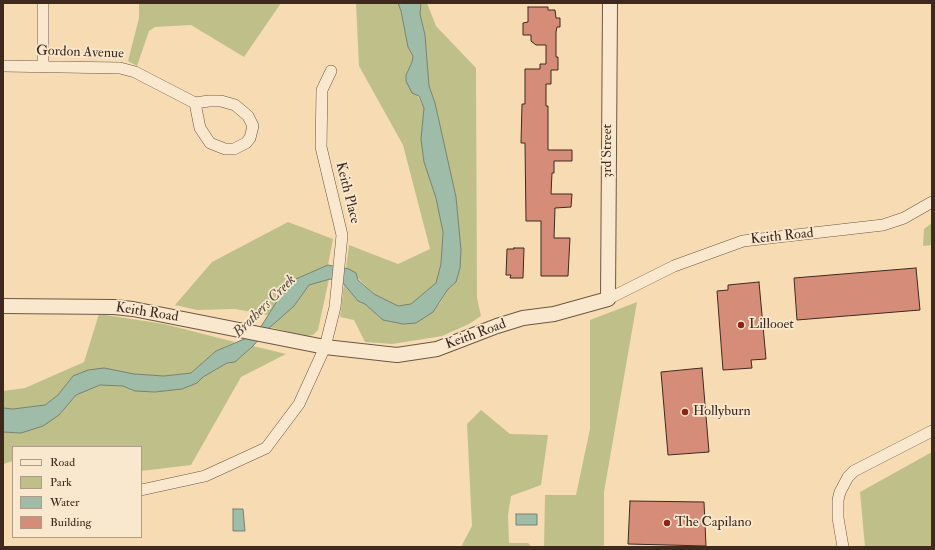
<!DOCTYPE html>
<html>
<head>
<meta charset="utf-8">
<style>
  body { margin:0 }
  #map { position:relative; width:935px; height:550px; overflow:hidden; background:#f7dcb3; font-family:"IM FELL Double Pica",serif }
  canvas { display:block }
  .frame { position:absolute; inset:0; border:4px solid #3f291f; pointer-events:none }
  .legend { position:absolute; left:12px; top:446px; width:130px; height:92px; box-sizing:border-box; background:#fae8ce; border:1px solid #af9c88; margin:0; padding:5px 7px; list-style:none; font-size:12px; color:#3f291f }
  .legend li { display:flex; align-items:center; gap:8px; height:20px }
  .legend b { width:20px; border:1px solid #af9c88 }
</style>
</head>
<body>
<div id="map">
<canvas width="935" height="550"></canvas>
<div class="frame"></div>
<ul class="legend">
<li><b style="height:5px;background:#fae8ce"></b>Road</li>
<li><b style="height:11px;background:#bfbf8a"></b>Park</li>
<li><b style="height:11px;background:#9ebca8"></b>Water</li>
<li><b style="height:11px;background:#d58c78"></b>Building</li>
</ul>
</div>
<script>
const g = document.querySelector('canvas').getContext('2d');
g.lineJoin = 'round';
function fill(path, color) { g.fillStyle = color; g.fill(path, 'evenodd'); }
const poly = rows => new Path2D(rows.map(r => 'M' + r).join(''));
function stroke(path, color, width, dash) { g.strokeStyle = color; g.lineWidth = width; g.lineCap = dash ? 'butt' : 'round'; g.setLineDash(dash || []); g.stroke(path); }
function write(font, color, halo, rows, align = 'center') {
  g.font = font + ' "IM FELL Double Pica",serif'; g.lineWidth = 3.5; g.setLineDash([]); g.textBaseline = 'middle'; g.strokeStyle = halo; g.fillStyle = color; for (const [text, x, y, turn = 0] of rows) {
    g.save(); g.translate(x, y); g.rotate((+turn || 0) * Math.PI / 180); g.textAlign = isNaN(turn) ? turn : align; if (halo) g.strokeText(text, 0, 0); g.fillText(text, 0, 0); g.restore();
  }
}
fill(poly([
  [139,3,281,3,244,57,191,25,155,27,149,31,137,66,128,61,139,18],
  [356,3,398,3,401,11,408,47,413,55,412,62,406,75,424,108,422,139,424,162,436,198,443,232,441,264,436,283,411,304,398,306,374,294,349,269,346,268,349,245,398,264,430,249,403,145,359,66],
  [421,3,427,3,436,26,476,68,477,298,481,316,469,324,442,336,392,344,365,342,354,320,340,317,344,284,358,301,365,304,383,320,403,324,416,323,440,303,448,289,456,282,460,268,461,250,456,197,435,103,429,86,425,35,420,14],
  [288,222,333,239,328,265,289,282,268,315,235,309,197,310,175,305,212,262],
  [932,223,932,245,923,246,924,229],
  [329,279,318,330,313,335,306,336,269,327,294,306,309,285],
  [637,302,604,492,604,547,544,547,545,495,576,495,590,429,590,320],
  [99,314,164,324,235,342,216,351,191,373,164,376,134,374,73,376,58,395,45,405,13,409,3,408,3,391,25,388,84,362],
  [253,346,286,354,241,377,191,465,141,471,141,447,13,447,13,461,3,464,3,432,21,433,59,415,76,395,85,390,100,385,123,386,135,391,155,392,181,389,197,383,203,377,227,363,235,362],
  [481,410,510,434,548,435,541,485,511,496,508,515,509,543,528,543,532,547,461,547,472,526,467,424],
  [932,452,932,547,865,547,860,492]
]), '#bfbf8a');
const water = poly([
  [398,3,421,3,420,14,425,35,429,86,435,103,456,197,461,250,460,268,456,282,448,289,433,312,416,323,403,324,383,320,365,304,358,301,344,284,330,279,309,285,294,306,268,329,253,346,235,362,227,363,203,377,197,383,182,389,155,392,135,391,123,386,100,385,76,395,59,415,43,426,21,433,3,432,3,408,13,409,45,405,58,395,73,376,88,370,104,368,134,374,164,376,191,373,216,351,249,337,262,325,289,282,328,265,349,269,356,273,358,280,374,294,398,306,411,304,436,283,441,264,443,232,436,198,424,162,421,139,424,108,419,96,412,93,406,81,406,75,412,62,413,56,408,47,401,11,398,3],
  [233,509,243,509,245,531,233,531,233,509],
  [516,514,537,514,537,525,516,525,516,514]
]);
fill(water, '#9ebca8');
stroke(water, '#788171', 1);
const building = poly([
  [528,7,548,7,548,10,555,10,556,18,560,18,560,27,557,27,556,32,556,57,558,57,558,70,551,70,551,84,546,84,546,106,548,106,548,150,572,150,572,161,554,161,554,173,552,173,551,194,572,194,571,207,555,208,554,238,570,238,568,276,541,276,541,221,526,221,525,143,521,143,522,104,525,104,525,69,540,69,540,64,546,64,546,45,536,45,531,41,531,35,523,35,523,23,528,22,528,7],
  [514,248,524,248,523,278,510,278,511,275,506,275,507,249,514,249,514,248],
  [916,268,920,310,797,320,794,278,916,268],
  [759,282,766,359,751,360,752,368,723,370,717,291,728,290,728,285,759,282],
  [702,368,709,452,668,455,661,372,702,368],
  [630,501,704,502,706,546,628,544,630,501]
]);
fill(building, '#d58c78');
stroke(building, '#3f291f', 1);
const minor = poly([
  [3,66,120,68,135,72,195,103],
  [43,66,43,3],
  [209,101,221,101,235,105,248,116,253,126,250,138,246,143,234,149,225,149,210,143,200,128,195,103,209,101],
  [608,299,674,266,743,241,883,225,904,218,932,202],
  [141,490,205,476,266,448,299,404,325,347,335,307,342,235,321,147,322,90,331,71],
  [843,547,838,518,838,500,840,492,848,477,854,471,932,431]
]);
const tertiary = poly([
  [3,306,114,307,133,309,325,347,397,355,437,349,497,326,523,318,554,314,608,299,610,3]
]);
stroke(minor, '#6d5644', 12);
stroke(tertiary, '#6d5644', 16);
stroke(minor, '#fae8ce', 11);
stroke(tertiary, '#fae8ce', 14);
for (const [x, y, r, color] of [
  [741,325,4,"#8f2418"],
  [685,412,4,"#8f2418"],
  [667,523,4,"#8f2418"]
]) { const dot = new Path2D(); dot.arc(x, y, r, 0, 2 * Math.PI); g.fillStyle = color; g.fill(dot); stroke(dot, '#fae8ce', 1.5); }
write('14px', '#3f291f', '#fae8ce', [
  ["Gordon Avenue",80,53,2],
  ["3rd Street",608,151,-90],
  ["Keith Place",347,193,76],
  ["Keith Road",782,237,-6],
  ["Keith Road",147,313,9],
  ["Keith Road",476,335,-20]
]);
write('14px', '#3f291f', '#fae8ce', [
  ["Lillooet",749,325],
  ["Hollyburn",693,412],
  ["The Capilano",675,523]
], 'left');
write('italic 15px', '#574e41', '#fae8ce', [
  ["Brothers Creek",265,307,-45]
]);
</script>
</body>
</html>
